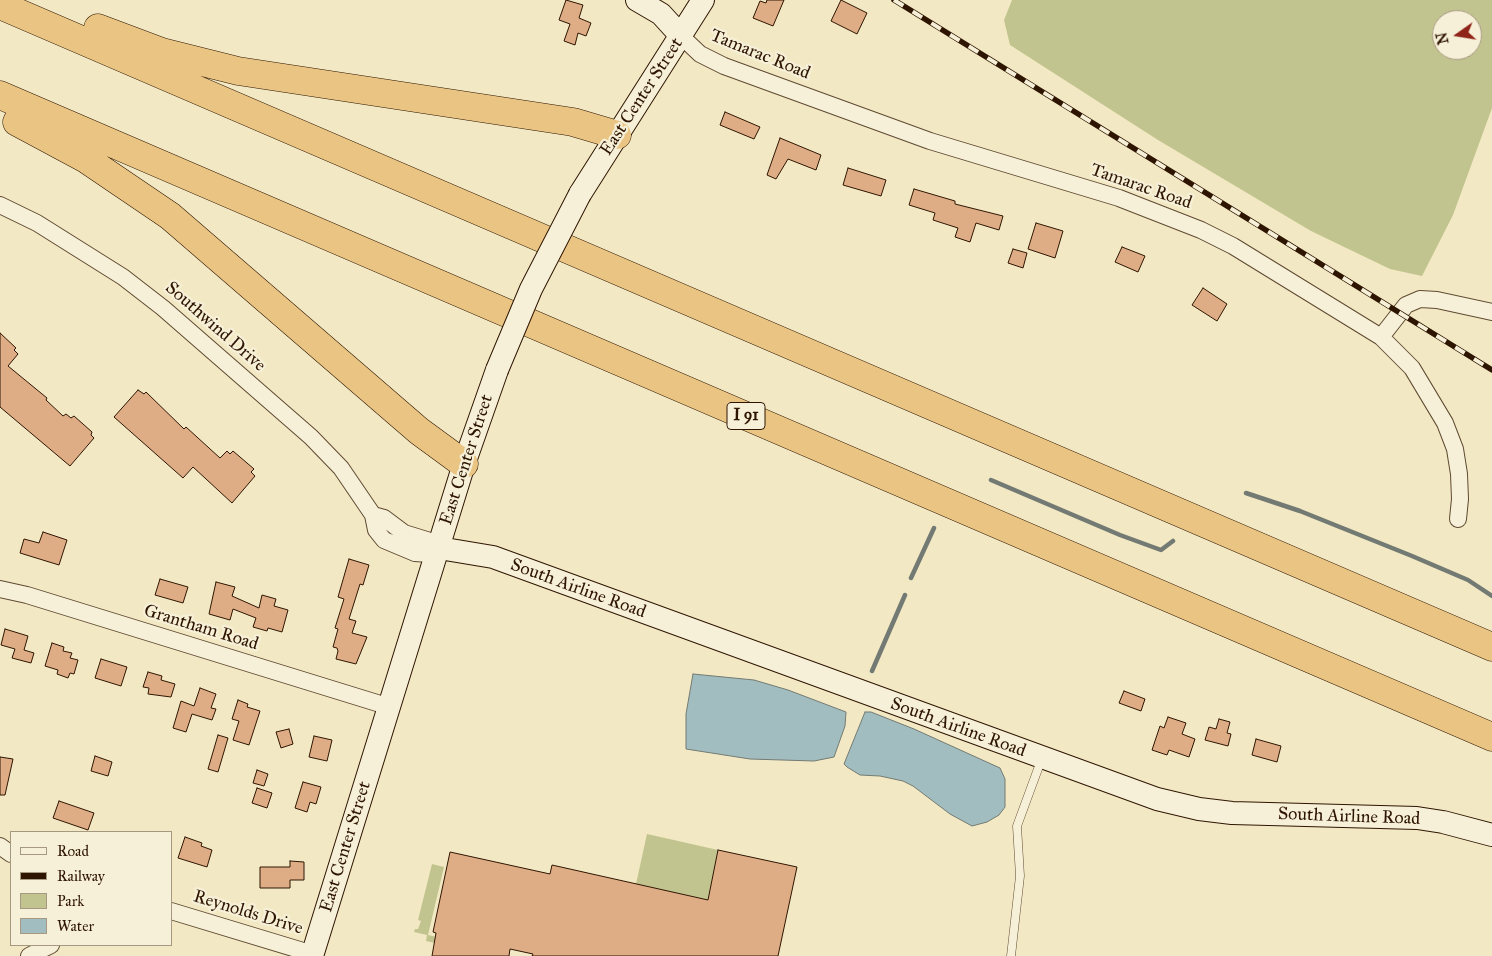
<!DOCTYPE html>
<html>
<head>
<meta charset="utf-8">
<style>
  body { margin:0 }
  #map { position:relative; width:1492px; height:956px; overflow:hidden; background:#f2e8c3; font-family:"IM FELL Great Primer",serif }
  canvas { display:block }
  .legend { position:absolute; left:10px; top:831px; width:162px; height:115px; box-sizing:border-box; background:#f7f0d8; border:1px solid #a79882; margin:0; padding:6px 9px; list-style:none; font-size:15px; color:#2e1502 }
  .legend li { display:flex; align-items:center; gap:10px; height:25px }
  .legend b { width:25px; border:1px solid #a79882 }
  .north { position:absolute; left:1432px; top:10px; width:50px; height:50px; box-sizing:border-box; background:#f7f0d8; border:1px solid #a79882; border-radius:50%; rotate:257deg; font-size:14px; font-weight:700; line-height:20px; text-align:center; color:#2e1502 }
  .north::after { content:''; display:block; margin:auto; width:18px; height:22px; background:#8f2418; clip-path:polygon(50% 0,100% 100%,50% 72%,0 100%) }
</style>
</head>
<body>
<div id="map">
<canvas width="1492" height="956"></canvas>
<ul class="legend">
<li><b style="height:6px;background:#f7f0d8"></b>Road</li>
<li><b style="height:6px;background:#2e1502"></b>Railway</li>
<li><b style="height:14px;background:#c2c48f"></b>Park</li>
<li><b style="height:14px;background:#a1bdbf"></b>Water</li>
</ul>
<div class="north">N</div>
</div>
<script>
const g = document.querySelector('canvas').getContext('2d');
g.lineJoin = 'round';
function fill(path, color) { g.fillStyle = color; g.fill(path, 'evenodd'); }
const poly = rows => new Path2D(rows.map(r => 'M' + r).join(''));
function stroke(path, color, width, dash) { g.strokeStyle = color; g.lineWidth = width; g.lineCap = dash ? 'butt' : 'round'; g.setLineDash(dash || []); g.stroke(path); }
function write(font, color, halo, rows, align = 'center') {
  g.font = font + ' "IM FELL Great Primer",serif'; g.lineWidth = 4.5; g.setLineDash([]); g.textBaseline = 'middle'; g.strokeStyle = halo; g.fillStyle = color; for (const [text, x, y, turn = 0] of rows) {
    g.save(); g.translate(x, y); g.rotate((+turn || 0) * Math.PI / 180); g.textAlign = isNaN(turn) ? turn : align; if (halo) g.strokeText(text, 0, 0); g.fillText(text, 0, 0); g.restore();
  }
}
fill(poly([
  [1012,0,1492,0,1492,108,1453,215,1422,276,1390,269,1311,231,1158,140,1010,45,1004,20],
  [1442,20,1472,20,1472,50,1442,50],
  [647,834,718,850,708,900,636,884],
  [432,864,444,867,428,935,477,946,475,952,426,941,427,935,414,932,415,929,418,929,421,921,418,920]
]), '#c2c48f');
const water = poly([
  [693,674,754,680,788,690,846,712,845,726,834,757,814,761,750,759,686,749,686,714,693,674],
  [865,712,871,712,914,729,1000,768,1005,779,1005,807,999,815,987,822,972,826,950,814,913,786,903,781,880,776,860,775,847,767,844,764,865,712]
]);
fill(water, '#a1bdbf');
stroke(water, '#737a73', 1);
stroke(poly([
  [991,480,1120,535,1161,550,1173,541],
  [1246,493,1300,511,1412,556,1468,580,1492,596],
  [911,578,934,528],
  [872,671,905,595]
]), '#737a73', 4.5);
const building = poly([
  [566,0,583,5,579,18,591,23,586,36,578,33,575,45,564,41,570,24,559,20,566,0],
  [767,0,784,0,773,26,753,18,760,1,766,3,767,0],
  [841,0,867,13,857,34,831,21,841,0],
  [725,112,760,127,754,139,720,125,725,112],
  [780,138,821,155,816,170,788,159,776,179,767,175,780,138],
  [848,168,886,180,881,196,843,185,848,168],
  [914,189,955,201,955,204,1003,216,999,230,976,223,970,242,955,237,958,228,933,220,935,213,909,205,914,189],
  [1036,223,1063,231,1055,258,1028,249,1036,223],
  [1122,247,1145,256,1138,272,1115,262,1122,247],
  [1013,249,1027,253,1023,268,1008,263,1013,249],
  [1203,288,1227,304,1217,321,1192,305,1203,288],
  [0,333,16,348,14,350,18,354,8,366,47,398,46,400,63,416,66,414,71,418,74,416,92,432,91,435,94,438,70,466,0,407,0,333],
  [138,390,144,394,146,392,184,429,186,427,220,458,227,451,230,454,233,451,254,469,251,472,255,476,232,503,193,467,183,478,114,417,138,390],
  [43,532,67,540,59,565,20,553,24,539,39,543,43,532],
  [349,559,369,565,363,585,360,584,349,619,356,621,352,633,367,637,356,664,336,659,338,651,337,648,333,647,338,629,335,628,344,599,338,597,349,559],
  [160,579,188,587,183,603,155,595,160,579],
  [216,582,235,587,232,596,259,608,262,595,276,599,274,606,288,610,282,632,268,628,267,631,253,627,256,618,233,609,230,620,209,614,216,582],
  [5,629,28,636,24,650,34,653,31,663,12,658,15,649,1,645,5,629],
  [52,643,64,647,63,651,72,653,70,658,78,660,74,674,70,673,68,678,57,674,58,670,45,666,52,643],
  [101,659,127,667,121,686,95,678,101,659],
  [148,672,162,676,161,680,175,684,171,697,148,694,149,688,143,687,148,672],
  [200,688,216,694,211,708,216,709,212,720,192,714,186,732,173,728,181,701,194,706,200,688],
  [1124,691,1145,699,1141,711,1119,703,1124,691],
  [238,700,248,704,247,707,260,711,249,745,233,740,239,721,232,719,238,700],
  [1168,717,1186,723,1182,734,1195,739,1189,757,1169,750,1167,755,1152,750,1160,726,1164,728,1168,717],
  [1219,719,1230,722,1227,733,1231,734,1228,746,1205,740,1209,727,1216,729,1219,719],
  [289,729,293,744,281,748,276,732,289,729],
  [218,735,228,738,218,772,208,769,218,735],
  [314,736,332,740,327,761,309,757,314,736],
  [1256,739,1281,746,1277,762,1252,755,1256,739],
  [95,756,112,762,108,776,91,771,95,756],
  [0,757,13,759,5,795,0,795,0,757],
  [257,770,268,774,264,786,253,783,257,770],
  [303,782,321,787,316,804,310,802,307,812,295,808,303,782],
  [257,788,272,793,267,808,252,803,257,788],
  [59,801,94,813,88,830,53,818,59,801],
  [185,837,202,843,201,846,212,850,207,867,178,858,185,837],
  [718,850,797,867,778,956,532,956,533,954,510,949,509,956,432,956,436,933,433,932,450,852,550,874,552,865,708,900,718,850],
  [290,861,304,862,304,880,290,880,290,888,260,888,260,867,290,867,290,861]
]);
fill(building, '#dfad85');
stroke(building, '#2e1502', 1);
const lane = poly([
  [1011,956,1020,876,1017,826,1042,758]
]);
const street = poly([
  [681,36,700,54,724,66,930,141,1119,198,1201,230,1233,246,1381,337,1412,368,1445,423,1455,449,1459,474,1460,499,1458,519],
  [0,205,37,223,123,277,163,308,311,437,341,468,373,515,376,530,384,540,415,553,429,554,439,548,430,541,404,533,384,518,373,515],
  [1381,337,1406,305,1420,299,1437,300,1492,312],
  [0,589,27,595,390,707],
  [0,846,11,854],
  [171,911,313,954],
  [29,956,51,945]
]);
const secondary = poly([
  [637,0,661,14,681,36],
  [580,194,703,0],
  [439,548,493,557,1157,799,1199,809,1232,813,1417,818,1443,822,1492,835],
  [312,956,464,464,497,370]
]);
const highway = poly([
  [0,5,1492,647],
  [98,28,162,52,238,71,573,122,617,135],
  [0,95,1492,737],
  [17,122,86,159,170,216,419,431,464,464]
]);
stroke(lane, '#5f4a32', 9);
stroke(street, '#5f4a32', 18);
stroke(secondary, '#2e1502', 24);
stroke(highway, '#2e1502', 29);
stroke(lane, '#f7f0d8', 8);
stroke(street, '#f7f0d8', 16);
stroke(secondary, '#f7f0d8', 22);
stroke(highway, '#e9c482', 28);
const rail = poly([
  [894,0,1492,370]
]);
stroke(rail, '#2e1502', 5.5);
stroke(rail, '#f7f0d8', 4, [11]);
const secondaryBridge = poly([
  [497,370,531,289,580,194]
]);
stroke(secondaryBridge, '#2e1502', 24, []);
stroke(secondaryBridge, '#f7f0d8', 22);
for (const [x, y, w] of [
  [746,416,38]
]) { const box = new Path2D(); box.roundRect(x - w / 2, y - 13.5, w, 27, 4); g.fillStyle = '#f7f0d8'; g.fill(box); stroke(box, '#2e1502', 1); }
write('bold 16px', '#2e1502', null, [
  ["I 91",746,416]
]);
write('18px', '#2e1502', '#f7f0d8', [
  ["Tamarac Road",760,55,22],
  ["East Center Street",642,97,-57],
  ["Tamarac Road",1141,187,19],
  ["Southwind Drive",215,327,41],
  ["East Center Street",467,460,-72],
  ["South Airline Road",578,589,20],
  ["Grantham Road",201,628,17],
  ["South Airline Road",958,728,20],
  ["South Airline Road",1349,817,2],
  ["East Center Street",346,847,-73],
  ["Reynolds Drive",248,913,17]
]);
</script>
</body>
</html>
